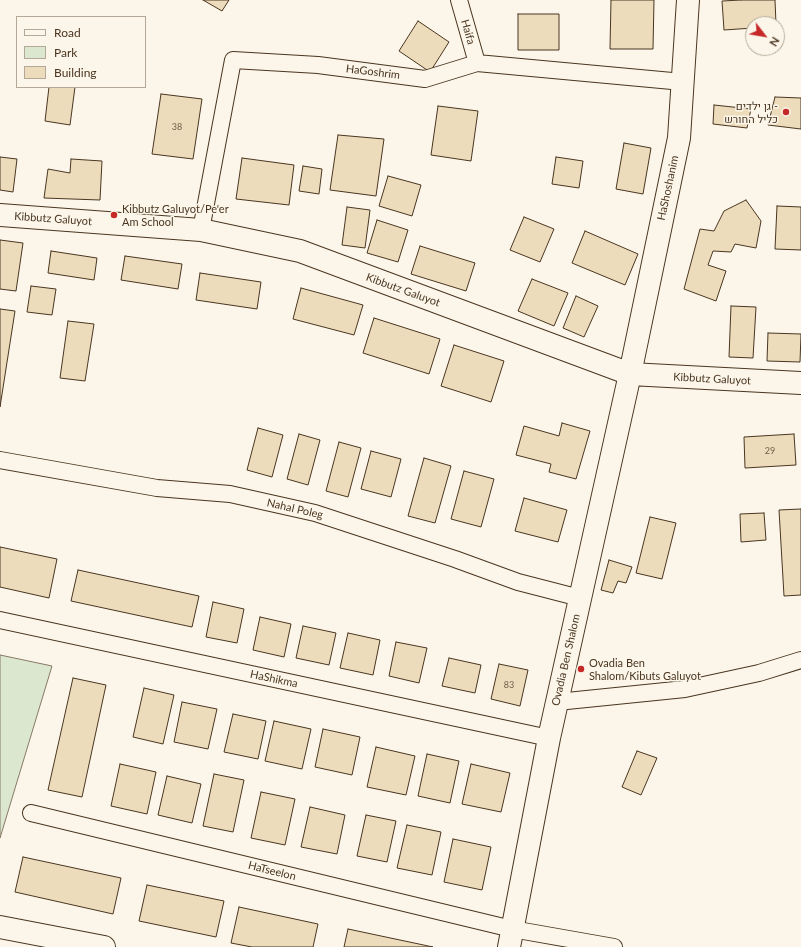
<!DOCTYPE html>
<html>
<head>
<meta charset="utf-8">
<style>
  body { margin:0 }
  #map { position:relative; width:801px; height:947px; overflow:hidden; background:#fbf6e9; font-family:Lato,sans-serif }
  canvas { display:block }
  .legend { position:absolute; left:16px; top:16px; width:130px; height:72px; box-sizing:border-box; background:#fbf6e9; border:1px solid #b4a999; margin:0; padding:5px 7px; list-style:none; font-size:12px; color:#4a3520 }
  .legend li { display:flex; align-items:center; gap:8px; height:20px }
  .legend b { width:20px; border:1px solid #b4a999 }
  .north { position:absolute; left:745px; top:16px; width:40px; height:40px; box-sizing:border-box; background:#fbf6e9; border:1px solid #b4a999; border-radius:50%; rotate:121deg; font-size:11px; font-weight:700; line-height:16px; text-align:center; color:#4a3520 }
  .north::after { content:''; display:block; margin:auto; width:14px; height:18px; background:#c62828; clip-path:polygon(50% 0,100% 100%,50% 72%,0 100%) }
</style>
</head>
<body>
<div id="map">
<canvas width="801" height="947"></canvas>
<ul class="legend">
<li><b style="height:5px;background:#fbf6e9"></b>Road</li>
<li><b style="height:11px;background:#dce7d0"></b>Park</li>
<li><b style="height:11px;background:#ecdcbc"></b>Building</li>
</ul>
<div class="north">N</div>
</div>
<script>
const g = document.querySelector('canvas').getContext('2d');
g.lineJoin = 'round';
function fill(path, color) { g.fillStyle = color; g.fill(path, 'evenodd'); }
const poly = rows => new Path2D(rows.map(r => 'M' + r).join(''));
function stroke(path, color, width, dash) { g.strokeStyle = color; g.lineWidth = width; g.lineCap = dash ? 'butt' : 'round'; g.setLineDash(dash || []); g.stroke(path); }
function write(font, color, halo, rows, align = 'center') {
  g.font = font + ' Lato,Heebo,sans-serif'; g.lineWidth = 3; g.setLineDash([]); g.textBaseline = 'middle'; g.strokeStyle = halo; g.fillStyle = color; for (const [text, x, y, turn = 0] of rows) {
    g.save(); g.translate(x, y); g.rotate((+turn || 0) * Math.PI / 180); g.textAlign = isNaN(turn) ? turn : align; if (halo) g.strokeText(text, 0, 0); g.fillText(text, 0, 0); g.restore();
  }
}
const green = poly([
  [0,655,52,666,0,838,0,655]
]);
fill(green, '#dce7d0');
stroke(green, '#887966', 1);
const building = poly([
  [203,0,229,0,222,11,203,0],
  [611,0,654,0,653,49,610,49,611,0],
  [741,0,775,0,776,24,753,24,753,28,724,30,722,1,741,0],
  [518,14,559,14,559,50,518,50,518,14],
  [418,21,449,42,430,72,399,51,418,21],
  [49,87,75,87,70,125,45,121,49,87],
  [161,94,202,99,193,159,152,154,161,94],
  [775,97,801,98,801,129,768,125,775,97],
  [714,105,751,109,747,128,713,124,714,105],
  [438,106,478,111,471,161,431,155,438,106],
  [338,135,384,139,376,196,330,190,338,135],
  [624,143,651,148,643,194,616,189,624,143],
  [0,157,17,159,13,192,0,190,0,157],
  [556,157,583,161,579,188,552,184,556,157],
  [242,158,294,165,289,205,236,199,242,158],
  [71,159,102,161,100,200,44,198,48,169,70,173,71,159],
  [303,166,322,169,319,194,299,191,303,166],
  [388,176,421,185,412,216,379,206,388,176],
  [746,200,761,221,756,248,735,244,731,252,713,251,708,265,726,271,716,301,684,289,700,229,714,231,724,211,746,200],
  [777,206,801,207,801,250,775,249,777,206],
  [347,207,370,210,365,248,342,245,347,207],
  [524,217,554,229,540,262,510,250,524,217],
  [377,220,408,230,398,262,367,253,377,220],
  [585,231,638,254,625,285,572,263,585,231],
  [0,240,23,243,16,291,0,289,0,240],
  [420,246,475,263,466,291,411,274,420,246],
  [51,251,97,258,94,280,48,273,51,251],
  [125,256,182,264,178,289,121,280,125,256],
  [200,273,261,282,257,309,196,300,200,273],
  [532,279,568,293,554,326,518,311,532,279],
  [31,286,56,289,52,315,27,312,31,286],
  [301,288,363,305,354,335,293,319,301,288],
  [576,296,598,306,584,337,563,328,576,296],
  [731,306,756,307,753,358,729,357,731,306],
  [0,309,15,311,0,407,0,309],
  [374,318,440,339,429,374,363,353,374,318],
  [68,321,94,324,85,381,60,378,68,321],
  [768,333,801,334,800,362,767,361,768,333],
  [454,345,504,361,491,402,441,386,454,345],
  [562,423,590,431,576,479,549,472,551,464,516,455,524,426,559,436,562,423],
  [258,428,283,435,272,477,247,470,258,428],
  [299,434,320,440,308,485,287,479,299,434],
  [794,434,796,465,745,468,744,437,794,434],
  [339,442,361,448,348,497,326,491,339,442],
  [371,451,401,459,391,497,361,489,371,451],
  [424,458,451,466,435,523,408,516,424,458],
  [464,471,494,479,481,527,451,519,464,471],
  [524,498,567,510,558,542,515,531,524,498],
  [801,509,801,595,784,596,779,510,801,509],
  [764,513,766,540,741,542,740,514,764,513],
  [650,517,676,523,662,579,636,573,650,517],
  [0,547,57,559,49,598,0,587,0,547],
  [609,560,632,567,626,583,618,581,613,593,601,590,609,560],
  [78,570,199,596,192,627,71,601,78,570],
  [213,602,244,609,237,643,206,637,213,602],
  [260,617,291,624,284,657,253,650,260,617],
  [303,626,336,633,329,665,296,658,303,626],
  [348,633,380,640,373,675,340,668,348,633],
  [396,642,427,648,419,683,389,676,396,642],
  [449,658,481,665,475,693,442,686,449,658],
  [499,664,528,670,520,706,491,699,499,664],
  [73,678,106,685,82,797,48,790,73,678],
  [144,688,174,695,163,744,133,737,144,688],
  [182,702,217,709,208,749,174,742,182,702],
  [233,714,266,721,258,759,224,752,233,714],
  [274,721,311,729,302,769,265,761,274,721],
  [323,729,360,737,352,775,315,767,323,729],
  [376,747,415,756,406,795,367,787,376,747],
  [637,751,657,758,641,795,622,787,637,751],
  [427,754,459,761,450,803,418,796,427,754],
  [120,764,156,772,147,814,111,806,120,764],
  [471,764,510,773,501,812,462,804,471,764],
  [214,774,244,780,233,832,203,826,214,774],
  [167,776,201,784,192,823,158,815,167,776],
  [261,792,295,799,285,845,251,838,261,792],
  [310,807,345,815,337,854,301,847,310,807],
  [366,815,396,821,387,862,357,856,366,815],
  [407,825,441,832,432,875,397,868,407,825],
  [453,839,491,847,482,890,444,882,453,839],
  [23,857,121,878,113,914,15,892,23,857],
  [147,885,224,901,216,937,139,921,147,885],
  [239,907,318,924,313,947,252,947,231,943,239,907],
  [348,929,433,947,344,947,348,929]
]);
fill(building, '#ecdcbc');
stroke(building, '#4a3520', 1);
const street = poly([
  [459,0,477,63],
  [201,230,233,60,318,65,425,79,477,63,683,82],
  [0,460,157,488,230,494,315,513,455,559,518,582,580,598],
  [0,620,549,738],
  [557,702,685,689,759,673,801,660],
  [31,813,512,929,614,947]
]);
const secondary = poly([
  [0,215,201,230,300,251,630,374,801,383],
  [0,927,104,947],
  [509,947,549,738,630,374,679,138,688,0]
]);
stroke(street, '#4a3520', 18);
stroke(secondary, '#4a3520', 24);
stroke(street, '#fbf6e9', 16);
stroke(secondary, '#fbf6e9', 22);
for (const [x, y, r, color] of [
  [786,112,4,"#c62828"],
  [114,215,4,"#c62828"],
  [581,669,4,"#c62828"]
]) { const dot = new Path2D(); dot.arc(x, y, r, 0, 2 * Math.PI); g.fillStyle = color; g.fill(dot); stroke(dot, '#fbf6e9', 1.5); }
write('9px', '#725f47', null, [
  ["38",177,127],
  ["29",770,451],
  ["83",509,685]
]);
write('11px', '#4a3520', '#fbf6e9', [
  ["Haifa",468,32,74],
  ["HaGoshrim",373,72,7],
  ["HaShoshanim",668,188,-78],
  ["Kibbutz Galuyot",53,219,4],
  ["Kibbutz Galuyot",403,290,20],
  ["Kibbutz Galuyot",712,379,3],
  ["Nahal Poleg",295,509,13],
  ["Ovadia Ben Shalom",566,660,-77],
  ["HaShikma",274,679,12],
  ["HaTseelon",272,871,14]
]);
write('11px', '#4a3520', '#fbf6e9', [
  ["גן ילדים -",778,106,"right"],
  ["כליל החורש",778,119,"right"],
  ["Kibbutz Galuyot/Pe'er",122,209],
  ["Am School",122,222],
  ["Ovadia Ben",589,663],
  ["Shalom/Kibuts Galuyot",589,676]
], 'left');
</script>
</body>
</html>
